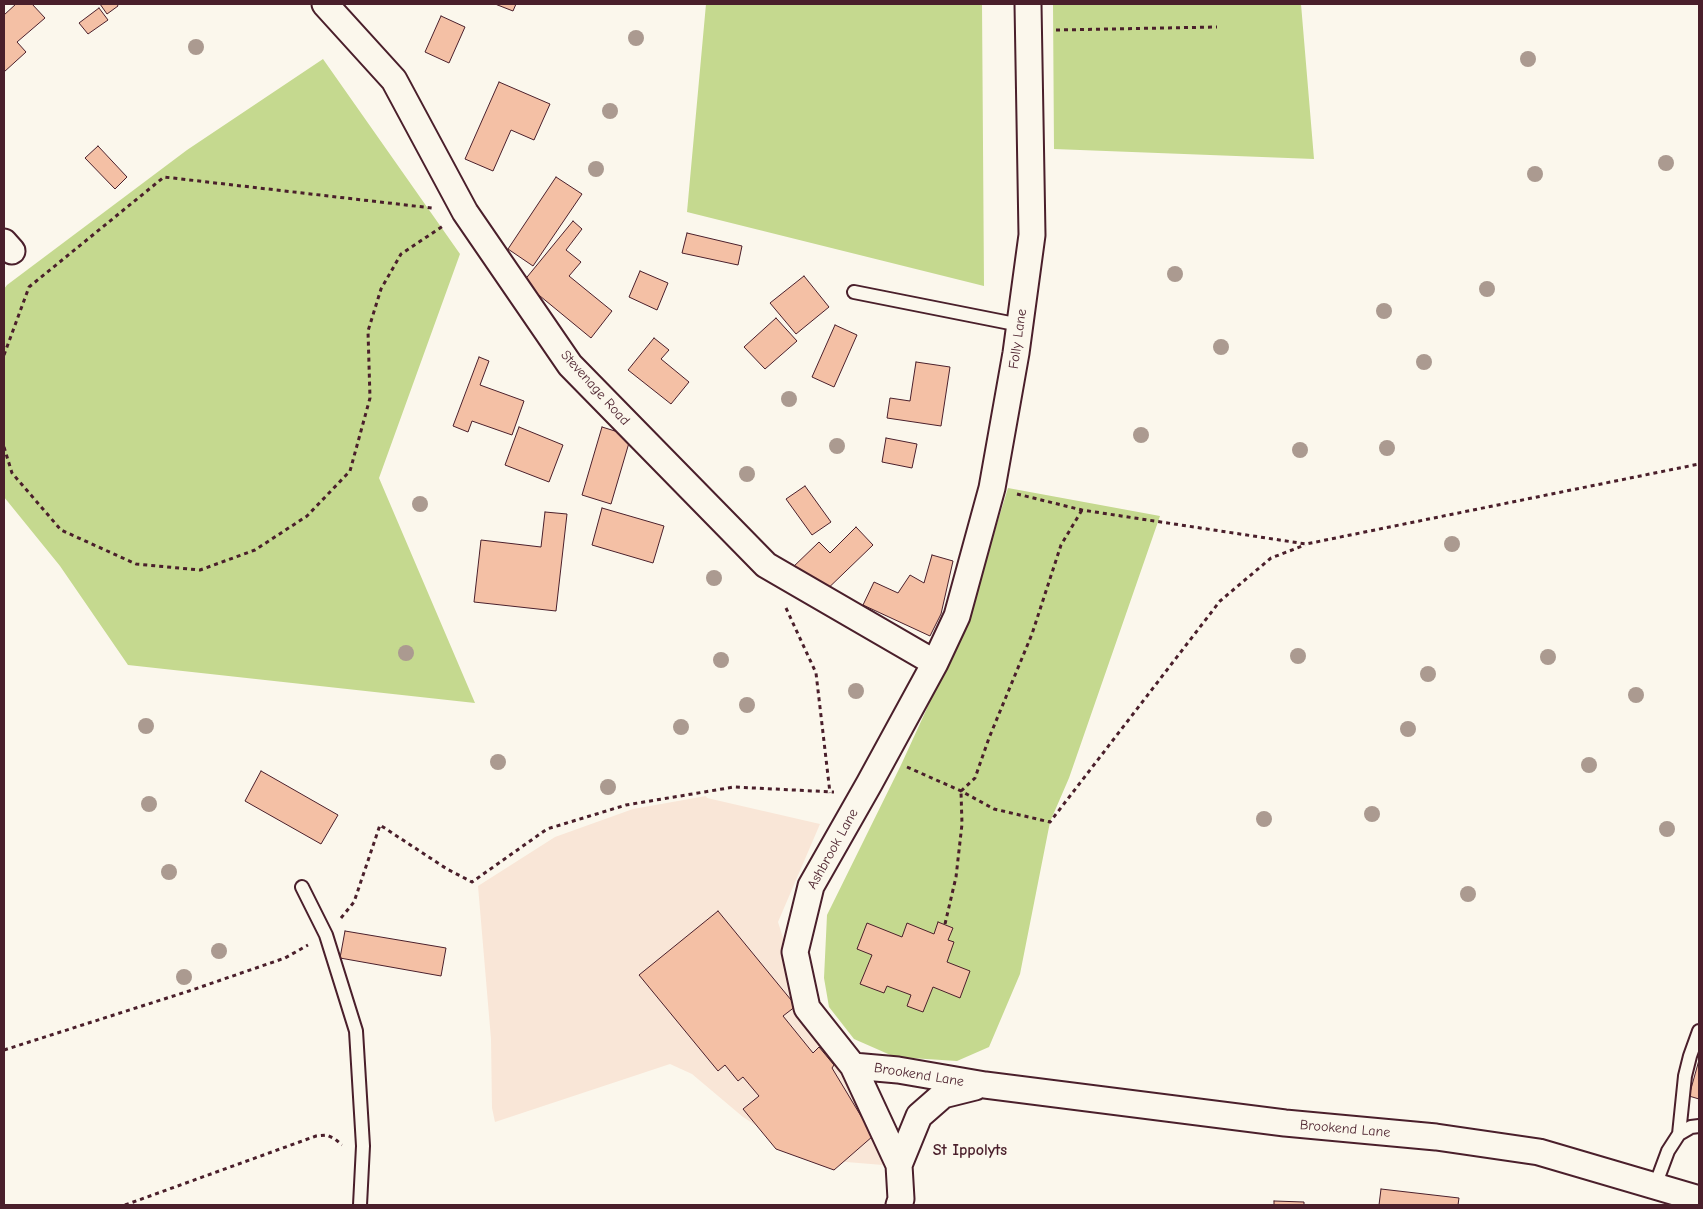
<!DOCTYPE html>
<html>
<head>
<meta charset="utf-8">
<style>
  body { margin:0 }
  #map { position:relative; width:1703px; height:1209px; overflow:hidden; background:#fbf7ec; font-family:"Comic Neue",sans-serif }
  canvas { display:block }
  .frame { position:absolute; inset:0; border:5px solid #4a1f2b; pointer-events:none }
</style>
</head>
<body>
<div id="map">
<canvas width="1703" height="1209"></canvas>
<div class="frame"></div>
</div>
<script>
const g = document.querySelector('canvas').getContext('2d');
g.lineJoin = 'round';
function fill(path, color) { g.fillStyle = color; g.fill(path, 'evenodd'); }
const poly = rows => new Path2D(rows.map(r => 'M' + r).join(''));
function stroke(path, color, width, dash) { g.strokeStyle = color; g.lineWidth = width; g.lineCap = dash ? 'butt' : 'round'; g.setLineDash(dash || []); g.stroke(path); }
function write(font, color, halo, rows, align = 'center') {
  g.font = font + ' "Comic Neue",sans-serif'; g.lineWidth = 4.5; g.setLineDash([]); g.textBaseline = 'middle'; g.strokeStyle = halo; g.fillStyle = color; for (const [text, x, y, turn = 0] of rows) {
    g.save(); g.translate(x, y); g.rotate((+turn || 0) * Math.PI / 180); g.textAlign = isNaN(turn) ? turn : align; if (halo) g.strokeText(text, 0, 0); g.fillText(text, 0, 0); g.restore();
  }
}
fill(poly([
  [706,796,707,798,820,824,778,922,806,1010,858,1107,881,1156,883,1165,834,1161,794,1150,743,1117,692,1074,670,1064,495,1122,492,1108,491,1039,478,886,555,837,633,809]
]), '#f9e6d7');
fill(poly([
  [706,4,982,4,984,286,687,212],
  [1053,4,1301,4,1314,159,1054,149],
  [323,59,460,254,379,478,475,703,128,665,60,566,4,497,4,289,7,285,187,150],
  [1008,488,1160,516,1069,778,1050,822,1020,974,989,1047,957,1061,895,1057,854,1039,829,1007,824,978,827,915,901,765,967,621]
]), '#c5d98f');
const building = poly([
  [16,4,32,4,45,18,17,42,26,52,4,72,4,15,16,4],
  [100,4,117,4,118,6,107,14,100,4],
  [495,4,516,4,513,11,495,4],
  [99,8,108,20,88,34,79,23,99,8],
  [441,16,465,27,449,63,425,52,441,16],
  [499,82,550,104,534,140,511,130,493,171,465,159,499,82],
  [98,146,127,177,115,189,85,158,98,146],
  [556,177,582,194,533,266,508,249,556,177],
  [573,221,582,229,566,250,581,262,569,276,612,311,591,338,523,282,573,221],
  [687,233,742,246,738,265,682,253,687,233],
  [640,271,668,283,657,310,629,297,640,271],
  [804,276,829,307,796,334,770,303,804,276],
  [776,318,797,341,765,369,744,347,776,318],
  [835,325,857,335,834,387,812,377,835,325],
  [654,338,669,350,661,359,689,382,671,404,628,370,654,338],
  [479,357,489,361,480,385,524,401,512,435,472,421,468,432,453,426,479,357],
  [916,362,950,367,941,426,887,418,890,398,910,401,916,362],
  [519,427,563,445,549,482,505,465,519,427],
  [602,427,631,436,611,504,582,495,602,427],
  [886,438,917,444,912,468,882,462,886,438],
  [805,486,831,522,812,535,786,499,805,486],
  [602,508,664,526,653,563,592,545,602,508],
  [545,512,567,514,556,611,474,602,481,540,541,547,545,512],
  [856,527,873,545,818,598,791,569,819,542,830,553,856,527],
  [932,555,953,561,941,614,930,636,863,605,874,582,898,593,910,575,924,583,932,555],
  [261,771,338,815,321,844,245,801,261,771],
  [718,911,796,1006,783,1016,813,1053,819,1047,834,1065,832,1068,873,1136,834,1170,776,1149,743,1109,759,1096,743,1077,738,1081,725,1065,718,1071,639,975,718,911],
  [938,922,953,928,948,940,954,942,947,962,970,971,960,998,933,987,923,1012,907,1006,911,995,887,986,884,993,860,984,872,955,857,949,867,923,902,937,907,923,934,934,938,922],
  [345,931,446,948,441,976,340,958,345,931],
  [1699,1060,1699,1099,1689,1096,1699,1060],
  [1381,1189,1459,1198,1458,1205,1379,1205,1381,1189],
  [1274,1201,1304,1202,1304,1205,1274,1205,1274,1201]
]);
fill(building, '#f4c0a5');
stroke(building, '#4a1f2b', 1);
const lane = poly([
  [854,292,1020,325],
  [302,887,326,935,356,1031,363,1146,360,1205],
  [1679,1134,1685,1076,1690,1056,1699,1031],
  [1655,1186,1668,1151,1679,1134,1691,1127,1699,1126]
]);
const street = poly([
  [325,4,394,80,465,212,570,365,766,565,935,663],
  [4,242,12,251],
  [853,1066,898,1070,985,1085,1285,1123,1436,1137,1539,1152,1699,1199],
  [899,1165,919,1116,943,1095,975,1087],
  [899,1205,901,1199,899,1165,853,1066,807,1008,795,952,811,886,869,784,935,663,957,616,992,488,1016,353,1032,235,1028,4]
]);
stroke(lane, '#4a1f2b', 16);
stroke(street, '#4a1f2b', 29);
stroke(poly([
  [1056,30,1217,27],
  [4,355,29,287,164,177,432,208],
  [4,447,12,473,61,530,136,564,200,570,255,550,307,516,350,471,370,398,368,331,381,289,401,254,443,226],
  [1017,494,1082,510,1306,544,1699,464],
  [786,608,816,673,830,793],
  [907,767,961,791,994,809,1050,822,1220,601,1271,558,1305,545],
  [961,791,975,778,989,738,1032,634,1061,545,1082,510],
  [341,918,354,902,380,825,447,869,472,882,547,829,626,805,734,787,834,792],
  [945,924,956,877,962,824,961,792],
  [4,1050,189,991,285,958,308,945],
  [125,1205,316,1136,327,1135,335,1139,342,1145]
]), '#4a1f2b', 3, [4, 4]);
stroke(lane, '#fbf7ec', 12);
stroke(street, '#fbf7ec', 25);
g.fillStyle = '#ab9a90';
for (const [x, y] of [
  [636,38],
  [196,47],
  [1528,59],
  [610,111],
  [1666,163],
  [596,169],
  [1535,174],
  [1175,274],
  [1487,289],
  [1384,311],
  [1221,347],
  [1424,362],
  [789,399],
  [1141,435],
  [837,446],
  [1387,448],
  [1300,450],
  [747,474],
  [420,504],
  [1452,544],
  [714,578],
  [406,653],
  [1298,656],
  [1548,657],
  [721,660],
  [1428,674],
  [856,691],
  [1636,695],
  [747,705],
  [146,726],
  [681,727],
  [1408,729],
  [498,762],
  [1589,765],
  [608,787],
  [149,804],
  [1372,814],
  [1264,819],
  [1667,829],
  [169,872],
  [1468,894],
  [219,951],
  [184,977]
]) { g.beginPath(); g.arc(x, y, 8, 0, 2 * Math.PI); g.fill(); }
write('14px', '#4a1f2b', '#fbf7ec', [
  ["Folly Lane",1018,339,-82],
  ["Stevenage Road",595,388,48],
  ["Ashbrook Lane",833,849,-61],
  ["Brookend Lane",919,1075,9],
  ["Brookend Lane",1345,1129,5]
]);
write('bold 16px', '#4a1f2b', '#fbf7ec', [
  ["St Ippolyts",970,1150]
]);
</script>
</body>
</html>
